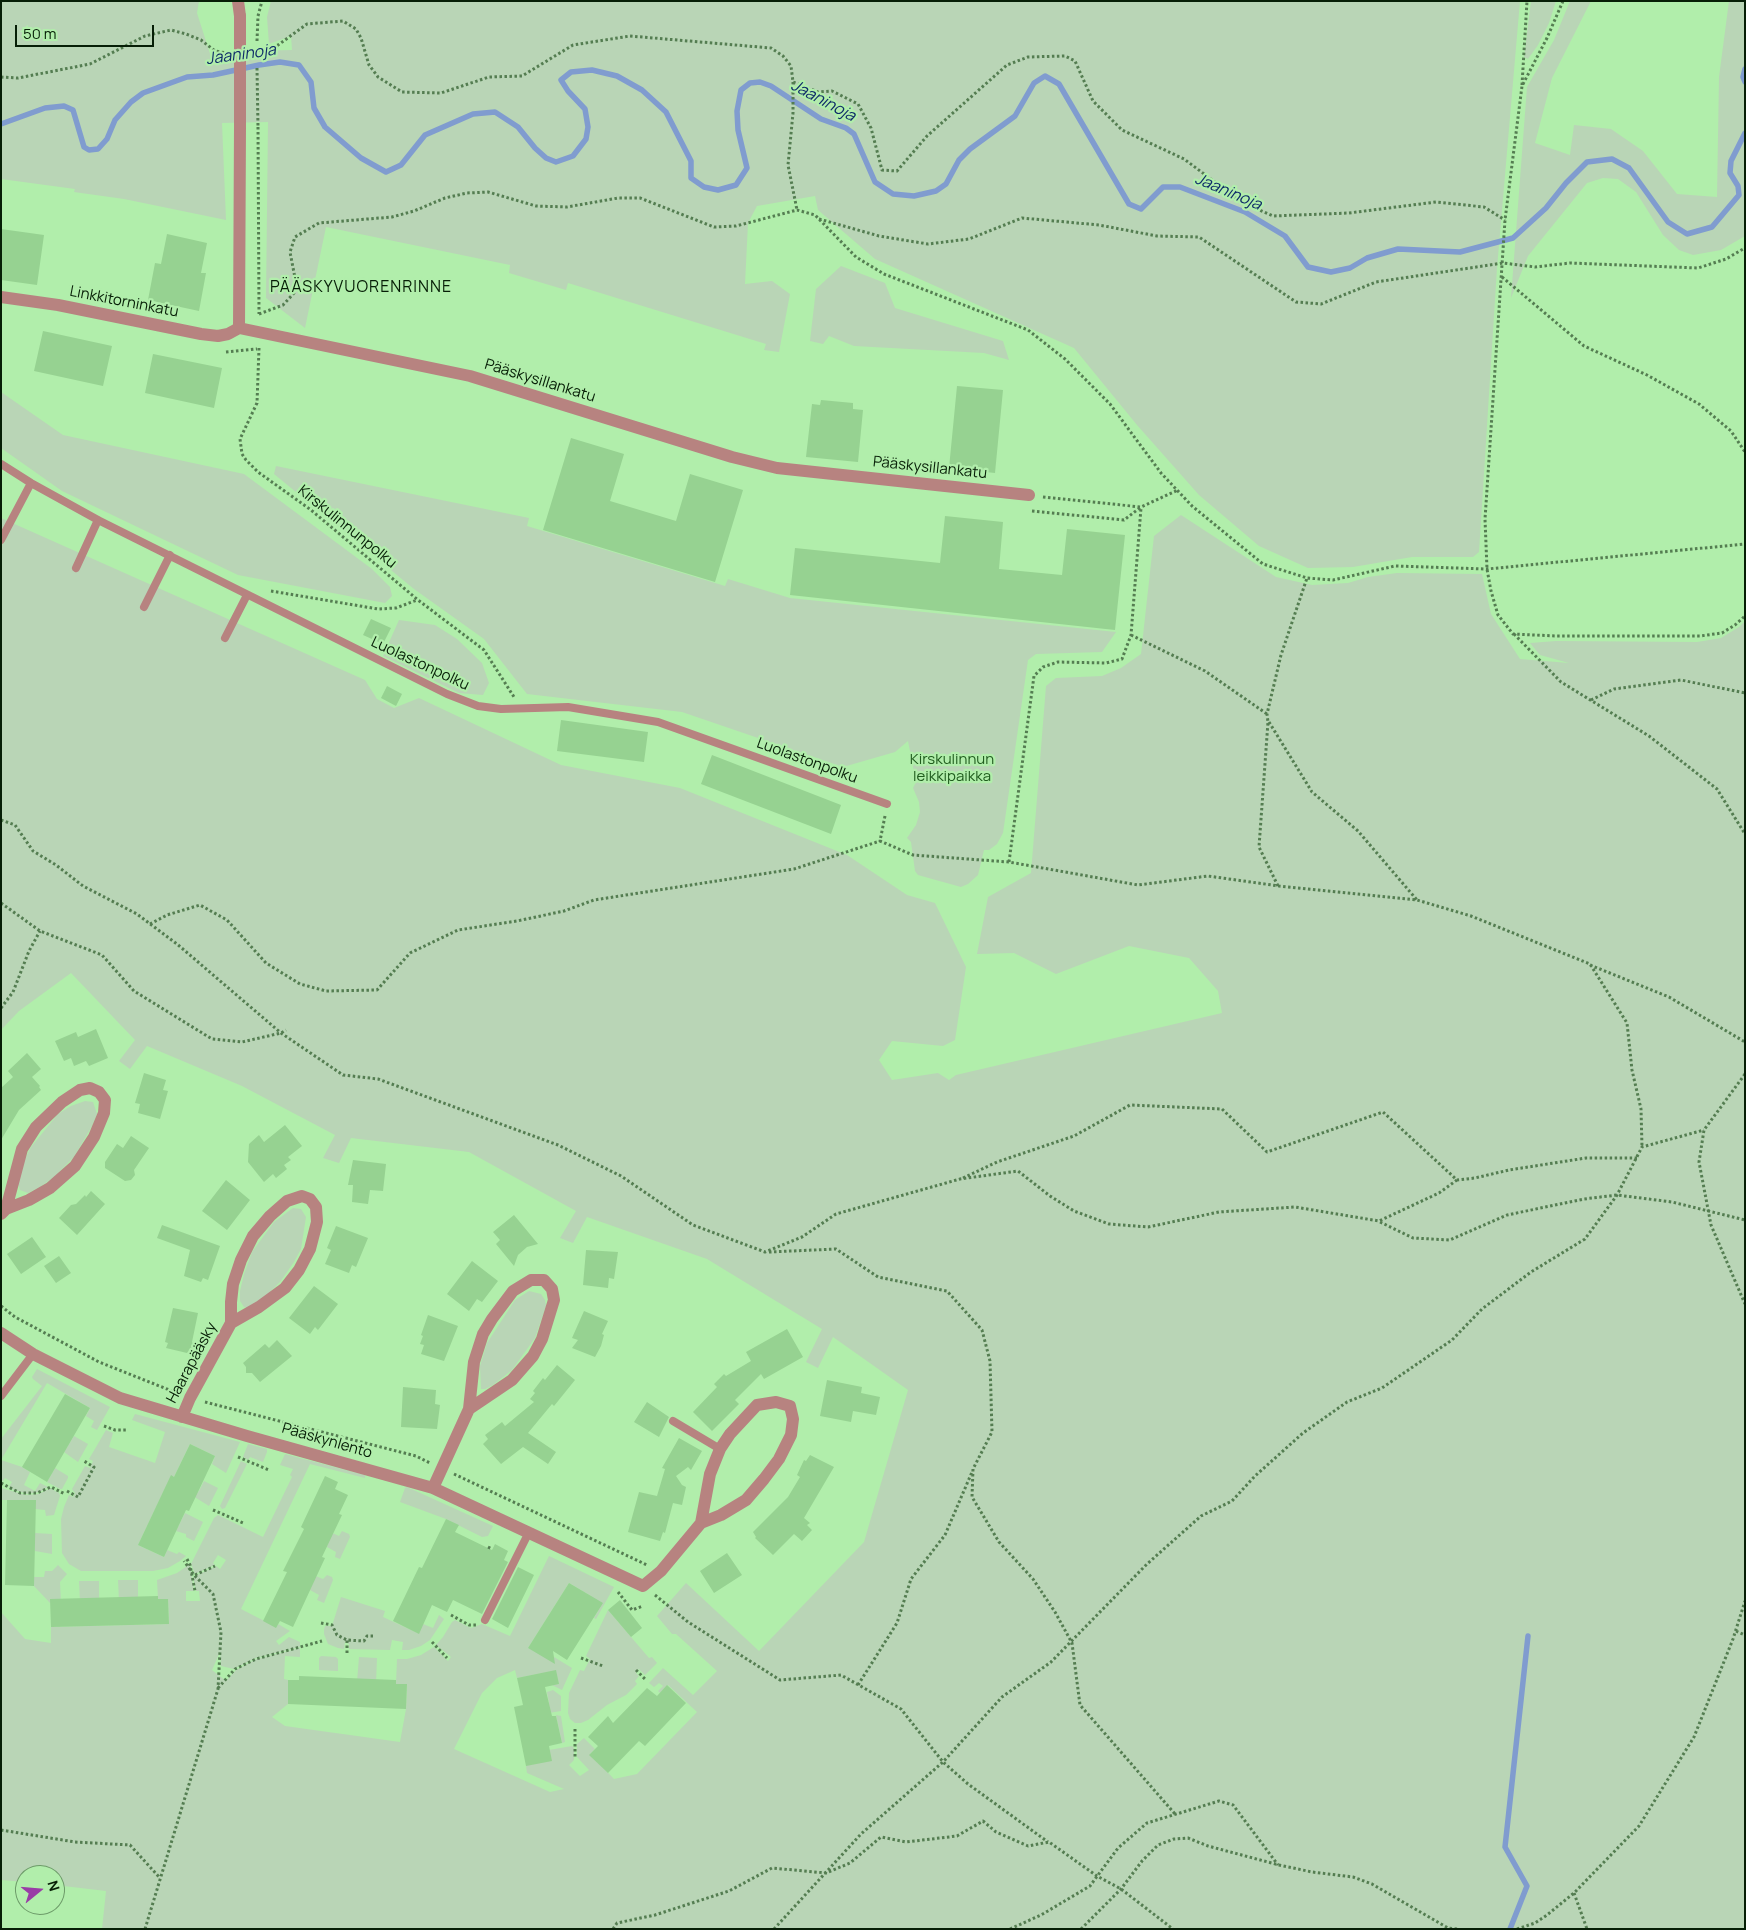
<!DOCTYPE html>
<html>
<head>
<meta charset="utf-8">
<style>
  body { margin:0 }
  #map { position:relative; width:1746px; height:1930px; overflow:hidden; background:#b1eeab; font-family:Manrope,sans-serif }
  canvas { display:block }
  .frame { position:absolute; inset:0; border:2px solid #061e06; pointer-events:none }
  .north { position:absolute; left:15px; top:1865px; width:50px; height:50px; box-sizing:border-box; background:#b1eeab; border:1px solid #6d9b69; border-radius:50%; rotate:73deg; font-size:14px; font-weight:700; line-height:20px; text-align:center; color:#061e06 }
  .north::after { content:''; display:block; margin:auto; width:18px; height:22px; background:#993da6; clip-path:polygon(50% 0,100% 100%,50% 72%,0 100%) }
  .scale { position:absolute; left:15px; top:25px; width:139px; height:22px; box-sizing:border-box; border:2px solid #061e06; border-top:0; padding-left:6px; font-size:15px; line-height:18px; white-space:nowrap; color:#061e06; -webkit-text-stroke:4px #b1eeab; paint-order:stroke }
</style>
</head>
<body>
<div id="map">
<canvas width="1746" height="1930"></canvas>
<div class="frame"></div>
<div class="north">N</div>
<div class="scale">50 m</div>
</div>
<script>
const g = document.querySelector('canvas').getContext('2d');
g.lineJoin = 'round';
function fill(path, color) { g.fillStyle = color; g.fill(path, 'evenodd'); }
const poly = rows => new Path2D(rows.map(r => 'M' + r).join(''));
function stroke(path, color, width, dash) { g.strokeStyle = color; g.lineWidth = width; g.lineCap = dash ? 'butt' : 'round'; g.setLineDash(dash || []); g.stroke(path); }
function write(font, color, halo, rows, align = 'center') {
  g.font = font + ' Manrope,sans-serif'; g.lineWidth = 4.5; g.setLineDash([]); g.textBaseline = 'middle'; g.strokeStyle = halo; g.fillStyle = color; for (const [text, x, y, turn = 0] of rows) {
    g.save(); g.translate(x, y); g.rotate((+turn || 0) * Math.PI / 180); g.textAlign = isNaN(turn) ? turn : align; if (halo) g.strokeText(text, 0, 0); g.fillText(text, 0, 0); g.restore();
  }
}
fill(poly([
  [1,1,199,1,197,13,212,60,254,51,292,50,291,36,269,44,267,17,271,1,1520,1,1497,268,1479,552,1473,557,1412,557,1353,567,1308,568,1259,546,1199,495,1137,425,1074,348,875,259,818,210,815,196,757,206,748,223,745,284,772,281,790,294,779,352,764,350,766,344,568,283,566,290,509,273,510,265,326,227,305,328,266,298,268,122,222,123,226,220,124,199,74,192,75,189,1,179],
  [1531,1,1556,1,1549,23,1538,45,1528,59,1524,57],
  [1570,1,1591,1,1552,78,1535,143,1570,155,1574,125,1611,129,1643,151,1677,194,1717,197,1719,77,1729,1,1745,1,1745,236,1721,250,1693,255,1679,250,1663,235,1636,192,1618,179,1603,178,1587,183,1528,256,1511,298,1527,87,1554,40],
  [841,266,885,283,895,308,1003,341,1009,360,984,353,854,346,829,336,823,344,810,341,816,289],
  [1,392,63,435,244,474,372,569,390,587,392,596,385,603,238,575,62,491,1,448],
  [276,466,529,518,527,526,725,586,728,579,790,598,1116,632,1102,652,1036,654,1028,660,1003,833,997,844,989,850,984,850,978,875,968,884,961,887,918,875,915,871,911,842,907,838,916,825,920,812,919,802,913,788,916,782,908,741,895,752,843,767,682,712,527,694,484,639,414,589,274,474],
  [1181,515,1276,577,1312,585,1348,583,1368,577,1397,573,1482,574,1491,614,1520,659,1569,663,1540,655,1530,643,1556,641,1697,642,1721,638,1739,627,1745,621,1745,1929,102,1929,106,1891,55,1885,55,1875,25,1875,25,1882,1,1880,1,1612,25,1639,51,1643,51,1627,169,1624,168,1599,158,1599,157,1580,177,1573,190,1564,194,1591,186,1591,186,1601,200,1601,199,1591,196,1591,193,1577,216,1566,220,1569,226,1560,218,1555,213,1563,215,1565,195,1574,191,1564,214,1518,218,1515,263,1537,292,1477,290,1475,293,1469,280,1465,285,1454,365,1475,365,1478,310,1464,241,1609,276,1627,278,1624,290,1631,276,1641,279,1645,289,1637,300,1642,300,1647,256,1658,234,1669,221,1666,220,1652,212,1670,226,1681,236,1670,256,1659,300,1648,300,1657,285,1656,284,1679,288,1680,288,1704,272,1717,285,1726,400,1742,406,1709,407,1685,396,1684,397,1659,407,1659,421,1655,434,1647,448,1661,451,1657,436,1645,443,1637,452,1622,455,1620,471,1628,482,1624,510,1636,549,1556,614,1587,596,1619,594,1618,598,1611,592,1607,591,1596,569,1583,528,1648,554,1657,572,1668,562,1690,552,1685,559,1684,557,1676,544,1679,543,1673,517,1678,515,1670,497,1678,482,1693,454,1749,550,1792,564,1789,527,1773,526,1766,549,1750,572,1746,574,1748,574,1760,569,1765,580,1776,589,1770,577,1757,577,1744,584,1738,595,1749,590,1754,614,1779,637,1774,697,1712,668,1685,660,1693,658,1691,663,1686,659,1683,654,1687,649,1683,663,1668,693,1695,717,1671,676,1634,672,1634,657,1616,686,1583,759,1651,864,1542,908,1390,833,1337,818,1368,806,1362,822,1329,707,1259,587,1217,573,1243,560,1238,576,1211,469,1152,351,1138,339,1163,323,1158,335,1135,242,1086,147,1046,130,1069,119,1061,135,1040,71,973,19,1011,1,1030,1,518,365,680,377,699,394,708,419,698,561,765,680,788,847,855,907,895,935,903,966,967,955,1040,943,1046,892,1041,879,1060,892,1080,938,1073,949,1080,956,1075,1222,1013,1218,991,1189,958,1129,946,1056,974,1014,953,977,954,988,897,1031,873,1046,686,1056,678,1102,676,1121,668,1141,654,1154,536],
  [399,620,435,625,457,639,482,663,489,683,483,695,459,693,383,656],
  [85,1101,93,1102,97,1114,92,1126,74,1157,54,1177,40,1187,28,1193,20,1190,18,1184,24,1161,31,1147,58,1114,71,1106],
  [293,1208,301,1209,306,1217,301,1249,294,1262,280,1282,262,1300,249,1308,244,1307,240,1301,240,1291,244,1274,252,1252,274,1222],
  [529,1291,541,1294,545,1300,546,1306,535,1338,512,1370,493,1385,485,1389,481,1389,480,1366,487,1343,515,1300],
  [37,1369,110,1407,97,1430,91,1427,94,1421,86,1416,90,1408,47,1383,1,1460,22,1467,30,1472,24,1485,35,1491,40,1483,48,1487,40,1492,27,1494,11,1489,9,1487,12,1482,5,1478,3,1481,1,1480,1,1439,42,1386,33,1379,32,1377],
  [135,1414,240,1442,226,1473,212,1464,215,1456,190,1444,174,1477,171,1476,138,1545,164,1557,167,1550,177,1554,179,1552,186,1556,180,1561,168,1568,153,1571,81,1571,69,1564,62,1553,61,1519,64,1507,69,1495,73,1497,75,1493,72,1489,85,1466,90,1468,93,1461,89,1459,106,1430,113,1433,109,1447,155,1463,165,1432,132,1420],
  [74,1436,88,1444,78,1462,64,1452],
  [248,1444,267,1449,267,1452,263,1462,250,1457,248,1460,243,1457],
  [241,1461,247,1464,225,1508,222,1509,220,1506],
  [55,1468,68,1476,68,1478,62,1489,60,1489,47,1482],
  [204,1481,218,1488,209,1506,193,1496,199,1491],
  [407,1487,493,1526,488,1536,482,1537,446,1519,400,1502,405,1488],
  [1,1488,26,1495,39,1494,50,1488,59,1493,60,1496,54,1515,46,1516,45,1510,35,1509,35,1500,1,1500],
  [185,1513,203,1522,194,1541,186,1537,186,1534,176,1531],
  [342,1531,349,1534,350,1537,340,1559,335,1557,336,1552,327,1547,330,1532,339,1536],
  [35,1533,52,1534,52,1554,35,1551],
  [58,1565,67,1574,60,1582,61,1603,50,1603,34,1586,34,1577,44,1577,45,1571,52,1571],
  [313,1575,323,1579,327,1575,332,1577,333,1580,324,1603,317,1600,319,1595,310,1590],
  [118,1580,138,1580,138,1600,119,1601],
  [79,1581,99,1581,99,1601,80,1602],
  [341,1597,385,1611,383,1617,418,1633,423,1624,433,1628,439,1615,444,1619,430,1640,421,1646,409,1650,402,1650,403,1642,392,1640,390,1650,349,1649,349,1644,345,1642,344,1649,338,1648,328,1644,324,1634,324,1630,325,1626,332,1626],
  [608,1610,649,1658,652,1657,657,1663,645,1675,639,1669,636,1673,639,1676,635,1681,637,1684,626,1695,607,1705,588,1720,581,1723,575,1723,570,1719,568,1713,569,1693,580,1670,584,1671,590,1659,586,1656],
  [321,1656,336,1657,338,1659,338,1671,319,1670,319,1658],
  [359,1657,377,1658,376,1683,357,1682],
  [553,1690,561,1696,561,1711,542,1714,540,1704,549,1703,547,1692],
  [556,1715,561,1716,565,1742,562,1743]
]), '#b9d5b6');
stroke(poly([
  [1745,69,1743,77,1745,82],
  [1,124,45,108,64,106,73,110,84,147,89,150,98,149,107,139,115,120,131,102,143,93,187,77,213,75,259,65,280,62,299,65,311,82,314,108,325,127,361,158,386,172,401,165,425,135,473,114,495,112,518,127,535,148,546,158,556,162,573,156,586,139,588,127,585,109,568,91,561,80,571,72,592,70,617,76,642,90,666,112,691,161,691,178,704,187,718,190,736,185,747,168,738,130,737,111,741,90,750,83,760,82,771,86,821,119,846,128,854,134,875,182,893,194,914,196,936,191,946,184,959,160,970,149,1015,116,1034,83,1045,76,1059,84,1129,204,1141,209,1163,187,1180,187,1245,212,1285,236,1308,267,1331,272,1350,268,1367,258,1398,249,1460,252,1513,238,1546,208,1566,183,1587,162,1612,159,1629,168,1668,222,1687,234,1712,227,1739,195,1738,186,1730,173,1731,161,1745,133],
  [1510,1929,1527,1886,1505,1847,1528,1636]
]), '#809ccf', 5.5);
fill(poly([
  [1,229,44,235,37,285,1,280],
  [167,234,207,243,201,273,206,273,199,311,148,300,155,263,161,264],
  [43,331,112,346,103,386,34,371],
  [153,354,222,368,214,408,145,393],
  [957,386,1003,390,995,473,949,468],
  [821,400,853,403,853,409,863,410,858,462,806,457,812,404,820,405],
  [571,438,624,454,610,501,676,521,690,474,743,490,715,582,543,530],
  [945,516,1003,522,999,569,1062,575,1067,529,1125,535,1115,630,790,595,795,548,940,563],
  [371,619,391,628,383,644,363,635],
  [387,686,402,694,396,706,381,698],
  [561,720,648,732,644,762,557,751],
  [712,755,841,805,831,834,701,784],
  [96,1029,108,1058,89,1066,86,1061,74,1066,71,1058,64,1061,55,1041,76,1032,78,1037],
  [27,1053,41,1069,32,1077,40,1086,39,1087,41,1090,19,1110,1,1140,1,1088,13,1077,8,1071],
  [144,1073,166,1080,163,1090,168,1091,160,1119,138,1113,140,1104,135,1103],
  [285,1125,302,1146,288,1157,291,1160,284,1165,287,1169,276,1178,273,1174,264,1182,248,1162,249,1144,259,1135,264,1142],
  [131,1136,149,1148,134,1170,135,1175,131,1180,125,1181,105,1168,105,1162,117,1144,123,1148],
  [353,1160,386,1164,383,1191,370,1190,368,1204,352,1202,353,1185,348,1185],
  [226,1180,250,1200,227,1230,202,1211],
  [91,1191,105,1204,77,1235,59,1218,71,1205,76,1204,85,1195,86,1197],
  [514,1215,538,1244,527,1247,518,1255,514,1266,496,1244,500,1240,493,1232],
  [162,1225,220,1246,208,1280,203,1278,201,1282,184,1276,190,1250,157,1238],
  [336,1226,368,1238,356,1267,352,1265,349,1273,325,1264,331,1250,327,1248],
  [32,1237,46,1257,21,1274,7,1254],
  [586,1250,618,1252,614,1279,609,1278,608,1288,583,1285],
  [59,1256,71,1273,56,1283,44,1266],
  [472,1261,498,1281,482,1302,477,1299,469,1311,447,1294],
  [314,1286,338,1304,318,1330,315,1327,310,1334,289,1318],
  [173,1308,198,1313,192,1342,196,1348,187,1353,166,1348,168,1343,165,1342],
  [584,1311,608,1321,602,1334,604,1335,601,1346,595,1357,572,1348,578,1340,572,1338],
  [428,1315,458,1326,444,1361,421,1354,424,1345,420,1344,423,1336,421,1335],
  [787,1329,803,1357,764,1379,761,1374,735,1400,739,1404,712,1431,693,1412,717,1387,714,1384,724,1374,726,1376,751,1361,746,1352],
  [277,1340,292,1356,260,1382,252,1373,246,1373,246,1367,243,1363,265,1344,269,1348],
  [557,1365,575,1380,554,1406,552,1404,528,1433,556,1452,548,1464,523,1447,501,1464,483,1444,488,1439,485,1435,502,1422,505,1426,534,1402,530,1399,535,1393,533,1391,543,1378,545,1380],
  [827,1380,862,1387,861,1393,880,1397,876,1415,853,1411,851,1422,820,1416],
  [403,1387,436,1390,435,1404,440,1405,437,1429,401,1427],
  [65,1394,90,1408,47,1482,22,1467],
  [647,1402,669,1417,659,1437,634,1422],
  [679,1438,702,1451,691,1470,688,1467,676,1476,682,1485,686,1487,682,1505,673,1503,665,1533,663,1532,660,1541,628,1532,639,1492,657,1496,665,1469,662,1468],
  [190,1444,215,1456,189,1511,186,1510,164,1557,138,1545,171,1475,174,1477],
  [810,1455,834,1467,804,1518,810,1523,807,1525,812,1530,802,1541,794,1534,773,1555,755,1538,756,1537,753,1532,788,1497,800,1477,797,1475,804,1460,806,1461],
  [325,1476,338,1482,335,1489,348,1495,339,1514,342,1515,322,1557,325,1558,293,1627,280,1621,276,1628,263,1621,287,1572,283,1571,304,1529,301,1527],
  [7,1500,36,1500,34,1586,5,1585],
  [446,1519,459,1525,455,1532,492,1550,495,1544,508,1551,504,1560,508,1562,482,1614,453,1600,447,1612,432,1605,419,1634,393,1621,419,1567,422,1568],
  [727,1553,742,1575,714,1593,700,1571],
  [518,1567,534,1575,508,1628,492,1619],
  [569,1583,603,1603,567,1660,553,1651,555,1664,528,1648],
  [158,1596,158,1599,168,1599,169,1624,51,1627,50,1599],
  [620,1600,642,1628,631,1637,608,1610],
  [556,1670,559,1684,545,1687,552,1716,556,1716,562,1743,549,1746,552,1761,526,1766,514,1707,523,1705,517,1678],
  [299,1676,396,1680,396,1684,407,1684,406,1709,288,1704,288,1680,299,1680],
  [667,1685,686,1703,645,1746,639,1741,608,1773,589,1755,598,1746,588,1737,608,1716,613,1723,647,1688,657,1696]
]), '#96d291');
stroke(poly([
  [1563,1,1547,38,1522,86,1505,220,1485,519,1487,569,1491,591,1498,615,1513,634,1556,636,1700,636,1722,633,1735,625,1745,616],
  [258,16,262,1],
  [253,52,278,45,307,24,343,21,356,29,361,38,369,65,378,77,402,92,441,93,489,77,522,76,573,45,630,36,771,48,783,56,791,66,793,82,818,92,832,91,858,104,871,128,882,170,897,171,927,136,1007,65,1028,57,1065,56,1075,61,1093,101,1122,130,1184,159,1243,203,1273,216,1349,213,1436,202,1484,207,1505,220],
  [1,77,18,78,90,64,145,36,171,30,186,34,201,40,215,51,227,53],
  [793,82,793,113,788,165,797,210],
  [1522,85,1527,1],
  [258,127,259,314],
  [819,219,879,236,928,244,969,239,1022,218,1099,225,1157,236,1199,237,1296,302,1321,304,1376,282,1503,263,1535,267,1570,263,1698,268,1726,259,1745,248],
  [1502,277,1584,346,1647,375,1699,404,1731,431,1745,452],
  [259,314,283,305,295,292,296,283,290,252,295,237,319,223,392,217,414,211,445,198,467,193,488,192,536,206,567,207,618,198,640,198,714,227,736,226,797,210,815,215,856,257,884,274,1028,330,1065,359,1110,404,1161,473,1192,506,1263,564,1307,578,1333,580,1395,566,1487,569,1745,544],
  [259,348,257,403,240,439,242,454,246,460,258,472,311,510,418,600,484,650,514,697],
  [226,352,257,349],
  [1043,497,1141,507,1178,490],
  [1032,511,1124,520,1141,507],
  [271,591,378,609,396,608,417,600],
  [1514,634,1561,682,1649,736,1717,789,1745,834],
  [1131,635,1205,671,1267,714],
  [1591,700,1614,689,1681,680,1745,693],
  [1269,722,1312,792,1358,831,1417,900],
  [885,816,880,841,913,855,1009,862,1138,885,1208,876,1279,886,1417,900,1471,916,1590,964,1627,1023,1632,1070,1641,1109,1642,1147],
  [1,820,15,825,33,851,56,865,83,886,137,914,177,944,281,1033,343,1075,378,1079,558,1145,621,1176,693,1225,765,1252,802,1237,836,1214,960,1179,1018,1171,1050,1196,1074,1211,1109,1224,1148,1227,1219,1212,1295,1207,1379,1221,1439,1193,1457,1180],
  [1009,862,1034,676,1043,667,1058,662,1106,663,1122,659,1131,635,1141,508],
  [1278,886,1259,847,1268,722,1267,714,1281,655,1307,578],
  [1,903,40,931,102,955,134,991,212,1039,242,1042,281,1033,286,1030],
  [150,924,167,915,200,905,227,920,266,963,300,984,326,991,377,990,410,953,458,930,517,921,564,911,594,900,794,869,880,841],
  [1590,965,1669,997,1745,1042],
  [1,1008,13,992,29,951,40,931],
  [1745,1074,1704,1130,1699,1162,1711,1225,1745,1304],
  [963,1178,997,1162,1074,1136,1130,1105,1222,1109,1267,1152,1383,1112,1457,1180,1475,1178,1509,1170,1586,1158,1637,1158],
  [1380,1222,1413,1238,1450,1240,1507,1215,1584,1199,1617,1195,1672,1202,1745,1220],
  [769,1252,836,1249,878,1277,947,1291,982,1330,990,1361,992,1432,973,1469,972,1497,999,1542,1033,1579,1055,1612,1072,1643,1080,1705,1175,1814],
  [1,1306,15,1317,99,1362,177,1393],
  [205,1402,416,1456,430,1463],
  [104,1426,115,1430,128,1430],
  [238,1457,269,1470],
  [454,1474,647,1565],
  [1,1483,20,1493,37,1493,51,1487,65,1494],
  [67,1491,78,1497,94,1467,84,1461],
  [213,1510,243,1523],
  [488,1547,492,1549],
  [187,1559,190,1565,195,1591],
  [195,1575,215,1566],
  [618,1592,632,1610,643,1606],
  [655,1595,688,1622,780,1680,841,1675,901,1709,943,1762,968,1784,1048,1842],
  [451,1615,469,1625,476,1625],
  [321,1623,332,1625,337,1635,347,1640,364,1641,367,1636,373,1636],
  [1736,1631,1745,1635],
  [432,1642,447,1658],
  [347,1653,347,1640],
  [581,1658,603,1666],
  [636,1670,646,1680],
  [858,1685,897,1623,911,1579,945,1535,972,1472],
  [218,1688,235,1669,256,1659,322,1641],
  [575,1729,575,1759],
  [1,1830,75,1842,130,1845,160,1878],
  [1574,1893,1587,1929],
  [145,1929,218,1689,221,1632,213,1594,194,1575,184,1561],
  [613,1929,617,1923,655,1915,729,1891,772,1868,826,1873,850,1863,881,1837,906,1842,957,1836,983,1821,996,1832,1028,1846,1049,1842,1097,1876,1121,1889,1173,1929],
  [774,1929,861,1834,943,1762,1002,1697,1051,1662,1147,1564,1201,1516,1232,1501,1255,1476,1303,1433,1347,1402,1382,1388,1452,1340,1482,1309,1531,1272,1585,1239,1617,1195,1642,1147,1704,1130],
  [1010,1929,1041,1915,1090,1886,1118,1848,1147,1823,1219,1801,1233,1805,1278,1865],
  [1081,1929,1121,1889,1142,1861,1158,1845,1174,1839,1188,1838,1208,1846,1279,1865,1312,1872,1353,1877,1372,1884,1448,1928,1457,1929],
  [1517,1929,1535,1923,1547,1915,1574,1893,1639,1826,1694,1737,1733,1639,1745,1601]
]), '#547d51', 3, [2.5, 2.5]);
stroke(poly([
  [1,464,31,483,98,520,447,694,478,706,501,709,568,707,658,722,887,804],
  [1,540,31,483],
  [76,568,98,520],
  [144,607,170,555],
  [225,638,247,595],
  [1,1396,33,1354],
  [673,1421,720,1449],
  [485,1620,529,1532]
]), '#b78380', 8);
stroke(poly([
  [238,1,240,16],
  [1,297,58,305,201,334,218,336,228,334,239,328],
  [239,328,470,376,732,457,777,468,1029,495],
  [239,328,240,127],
  [1,1214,6,1209,22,1149,36,1127,62,1102,80,1090,90,1088,99,1092,105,1100,104,1113,94,1137,75,1166,50,1188,29,1200,6,1209],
  [1,1333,33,1354,120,1398,247,1436,433,1488,643,1586,661,1571,701,1523,710,1474,720,1449,730,1434,757,1405,776,1402,790,1406,793,1419,791,1435,779,1459,764,1479,746,1500,721,1515,701,1523],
  [182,1417,190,1398,231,1323,259,1307,285,1288,299,1270,310,1249,317,1222,316,1207,310,1199,302,1196,287,1201,270,1216,253,1236,241,1260,233,1284,231,1302,231,1323],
  [433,1488,469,1409,512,1380,533,1356,542,1339,554,1300,552,1289,544,1280,531,1280,513,1291,492,1319,483,1334,474,1362,469,1409]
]), '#b78380', 12);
stroke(poly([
  [257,41,258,16],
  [257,68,258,127]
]), '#547d51', 3, [2.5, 2.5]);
stroke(poly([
  [240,127,240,16]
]), '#b78380', 12);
write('15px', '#061e06', '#b1eeab', [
  ["Linkkitorninkatu",124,302,11],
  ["Pääskysillankatu",540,381,17],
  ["Pääskysillankatu",930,468,6],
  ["Kirskulinnunpolku",347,527,39],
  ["Luolastonpolku",420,664,25],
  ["Luolastonpolku",807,761,20],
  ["Haarapääsky",192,1363,-62],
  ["Pääskynlento",327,1441,16]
]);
write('15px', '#205c1e', '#b1eeab', [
  ["Kirskulinnun",952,760],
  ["leikkipaikka",952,777]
]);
write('italic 16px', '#0e2b68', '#b1eeab', [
  ["Jaaninoja",241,55,-8],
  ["Jaaninoja",823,101,28],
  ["Jaaninoja",1228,192,23]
]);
g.letterSpacing = '1px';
write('16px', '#061e06', '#b1eeab', [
  ["PÄÄSKYVUORENRINNE",361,288]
]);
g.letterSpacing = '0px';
</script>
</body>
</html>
